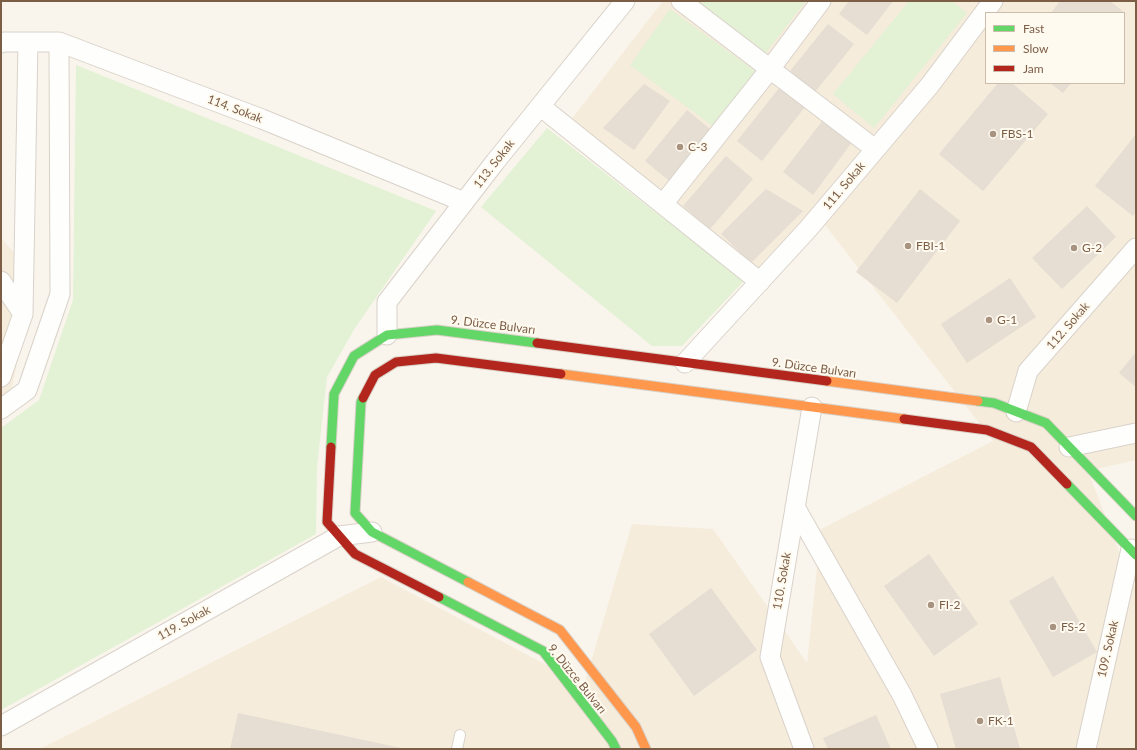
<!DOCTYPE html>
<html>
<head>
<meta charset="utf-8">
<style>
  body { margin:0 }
  #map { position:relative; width:1137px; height:750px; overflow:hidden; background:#f9f5ec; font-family:Lato,sans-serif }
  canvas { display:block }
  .frame { position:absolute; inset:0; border:2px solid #7c5e47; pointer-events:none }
  .legend { position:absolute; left:985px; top:12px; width:140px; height:72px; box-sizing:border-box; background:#fffaef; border:1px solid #cbbcac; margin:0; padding:5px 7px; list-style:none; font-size:12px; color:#7c5e47 }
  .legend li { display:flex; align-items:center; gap:8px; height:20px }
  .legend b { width:20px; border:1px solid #cbbcac }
</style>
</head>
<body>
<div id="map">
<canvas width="1137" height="750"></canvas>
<div class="frame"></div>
<ul class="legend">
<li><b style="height:5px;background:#63d668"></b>Fast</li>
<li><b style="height:5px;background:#ff974d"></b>Slow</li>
<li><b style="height:5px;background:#b3261e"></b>Jam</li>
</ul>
</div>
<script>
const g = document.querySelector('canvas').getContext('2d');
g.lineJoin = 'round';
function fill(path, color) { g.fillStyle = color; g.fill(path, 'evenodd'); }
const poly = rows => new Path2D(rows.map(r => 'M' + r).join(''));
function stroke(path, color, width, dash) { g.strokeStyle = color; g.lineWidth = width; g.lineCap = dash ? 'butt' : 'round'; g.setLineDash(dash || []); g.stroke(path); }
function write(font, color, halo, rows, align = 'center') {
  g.font = font + ' Lato,sans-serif'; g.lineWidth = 4; g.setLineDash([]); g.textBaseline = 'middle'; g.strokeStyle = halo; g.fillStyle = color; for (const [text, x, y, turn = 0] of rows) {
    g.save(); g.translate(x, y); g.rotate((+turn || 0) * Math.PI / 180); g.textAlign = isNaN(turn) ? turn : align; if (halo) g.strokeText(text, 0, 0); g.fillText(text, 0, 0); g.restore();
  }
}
fill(poly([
  [663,1,1136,1,1136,460,1088,471,1131,582,1136,587,1136,749,40,749,381,577,584,685,632,524,713,529,807,663,821,529,993,441,817,215,773,283,570,121],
  [986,13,1124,13,1124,83,986,83],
  [1,238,35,276,10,397,1,403]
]), '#f6ecdc');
fill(poly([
  [697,1,806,1,765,54],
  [909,1,952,1,967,13,874,128,833,94],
  [670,9,755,71,714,127,630,65],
  [76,65,436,211,355,328,327,377,317,467,316,534,1,710,1,428,39,400,73,300],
  [547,128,744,281,682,346,652,346,481,207]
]), '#e3f1d5');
fill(poly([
  [849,1,893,1,867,35,839,14],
  [1060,1,1110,1,1125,13,1051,13],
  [828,24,854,44,815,92,790,71],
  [998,83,1012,83,1048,114,983,191,939,154],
  [1050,83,1071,83,1063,93],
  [644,84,670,101,634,150,603,128],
  [780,87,805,107,762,161,737,141],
  [687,110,715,133,673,184,645,161],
  [823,120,852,142,813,195,783,172],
  [1136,134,1136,212,1133,216,1095,186],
  [726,156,753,179,710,229,683,206],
  [766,189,803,211,751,263,721,234],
  [920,189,960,221,897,303,856,272],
  [1087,206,1116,237,1062,289,1032,258],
  [1010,278,1036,317,967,363,941,324],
  [1136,352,1136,387,1119,373],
  [929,554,978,624,934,656,884,586],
  [1053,576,1097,652,1053,677,1009,601],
  [711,588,757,650,694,696,649,634],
  [1000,677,1020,749,956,749,940,694],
  [238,713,401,748,401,749,230,749],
  [876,715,891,749,828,749,823,738]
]), '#e6ddd3');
const lane = poly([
  [457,749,460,735]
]);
const street = poly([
  [681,1,875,149],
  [1,43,4,42,59,42,262,119,464,202],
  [540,106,760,282],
  [663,204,770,69,821,1],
  [1,281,23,314],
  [387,335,387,302,495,162,625,1],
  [685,363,808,229,930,85,993,1],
  [1,377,23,314,28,42],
  [1,409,27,390,60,294,59,42],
  [1016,412,1028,371,1136,248],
  [1069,447,1136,433],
  [795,507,902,695,928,749],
  [1,726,339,536,372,532],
  [804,749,770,657,812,407],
  [1086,749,1131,549]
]);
const fast = poly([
  [363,398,361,402,355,513,372,532,468,582],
  [978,401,994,403,1046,423,1136,516],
  [331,447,334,394,354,356,387,335,437,330,537,343],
  [1067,484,1136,555],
  [439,597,543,651,612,741,616,749]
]);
const slow = poly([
  [561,374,904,419],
  [827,381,978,401],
  [468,582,560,630,636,727,646,749]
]);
const jam = poly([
  [537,343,827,381],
  [363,398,375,375,396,362,436,358,561,374],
  [904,419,987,430,1031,447,1067,484],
  [331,447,327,522,355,554,439,597]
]);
stroke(lane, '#d9d2ca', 12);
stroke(street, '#d9d2ca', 21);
stroke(fast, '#d9d1c7', 11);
stroke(slow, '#d9d1c7', 11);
stroke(jam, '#d9d1c7', 11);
stroke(lane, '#fefefc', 10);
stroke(street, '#fefefc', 19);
stroke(fast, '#63d668', 9);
stroke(slow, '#ff974d', 9);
stroke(jam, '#b3261e', 9);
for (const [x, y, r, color] of [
  [993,134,4,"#a89381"],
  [680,147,4,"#a89381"],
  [908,246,4,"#a89381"],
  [1074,248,4,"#a89381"],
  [989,320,4,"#a89381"],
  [931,605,4,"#a89381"],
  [1053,627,4,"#a89381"],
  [980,721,4,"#a89381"]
]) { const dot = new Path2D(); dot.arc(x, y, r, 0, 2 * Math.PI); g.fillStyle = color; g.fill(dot); stroke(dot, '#fffaef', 1.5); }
write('12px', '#7c5e47', '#fffaef', [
  ["114. Sokak",235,109,21],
  ["113. Sokak",494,164,-52],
  ["111. Sokak",844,186,-50],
  ["9. Düzce Bulvarı",493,325,7],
  ["112. Sokak",1068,326,-49],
  ["9. Düzce Bulvarı",814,368,8],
  ["110. Sokak",782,581,-80],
  ["119. Sokak",184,623,-29],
  ["109. Sokak",1108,649,-77],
  ["9. Düzce Bulvarı",577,679,51]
]);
write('12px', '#7c5e47', '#fffaef', [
  ["FBS-1",1001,134],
  ["C-3",688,147],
  ["FBI-1",916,246],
  ["G-2",1082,248],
  ["G-1",997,320],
  ["FI-2",939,605],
  ["FS-2",1061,627],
  ["FK-1",988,721]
], 'left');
</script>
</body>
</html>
